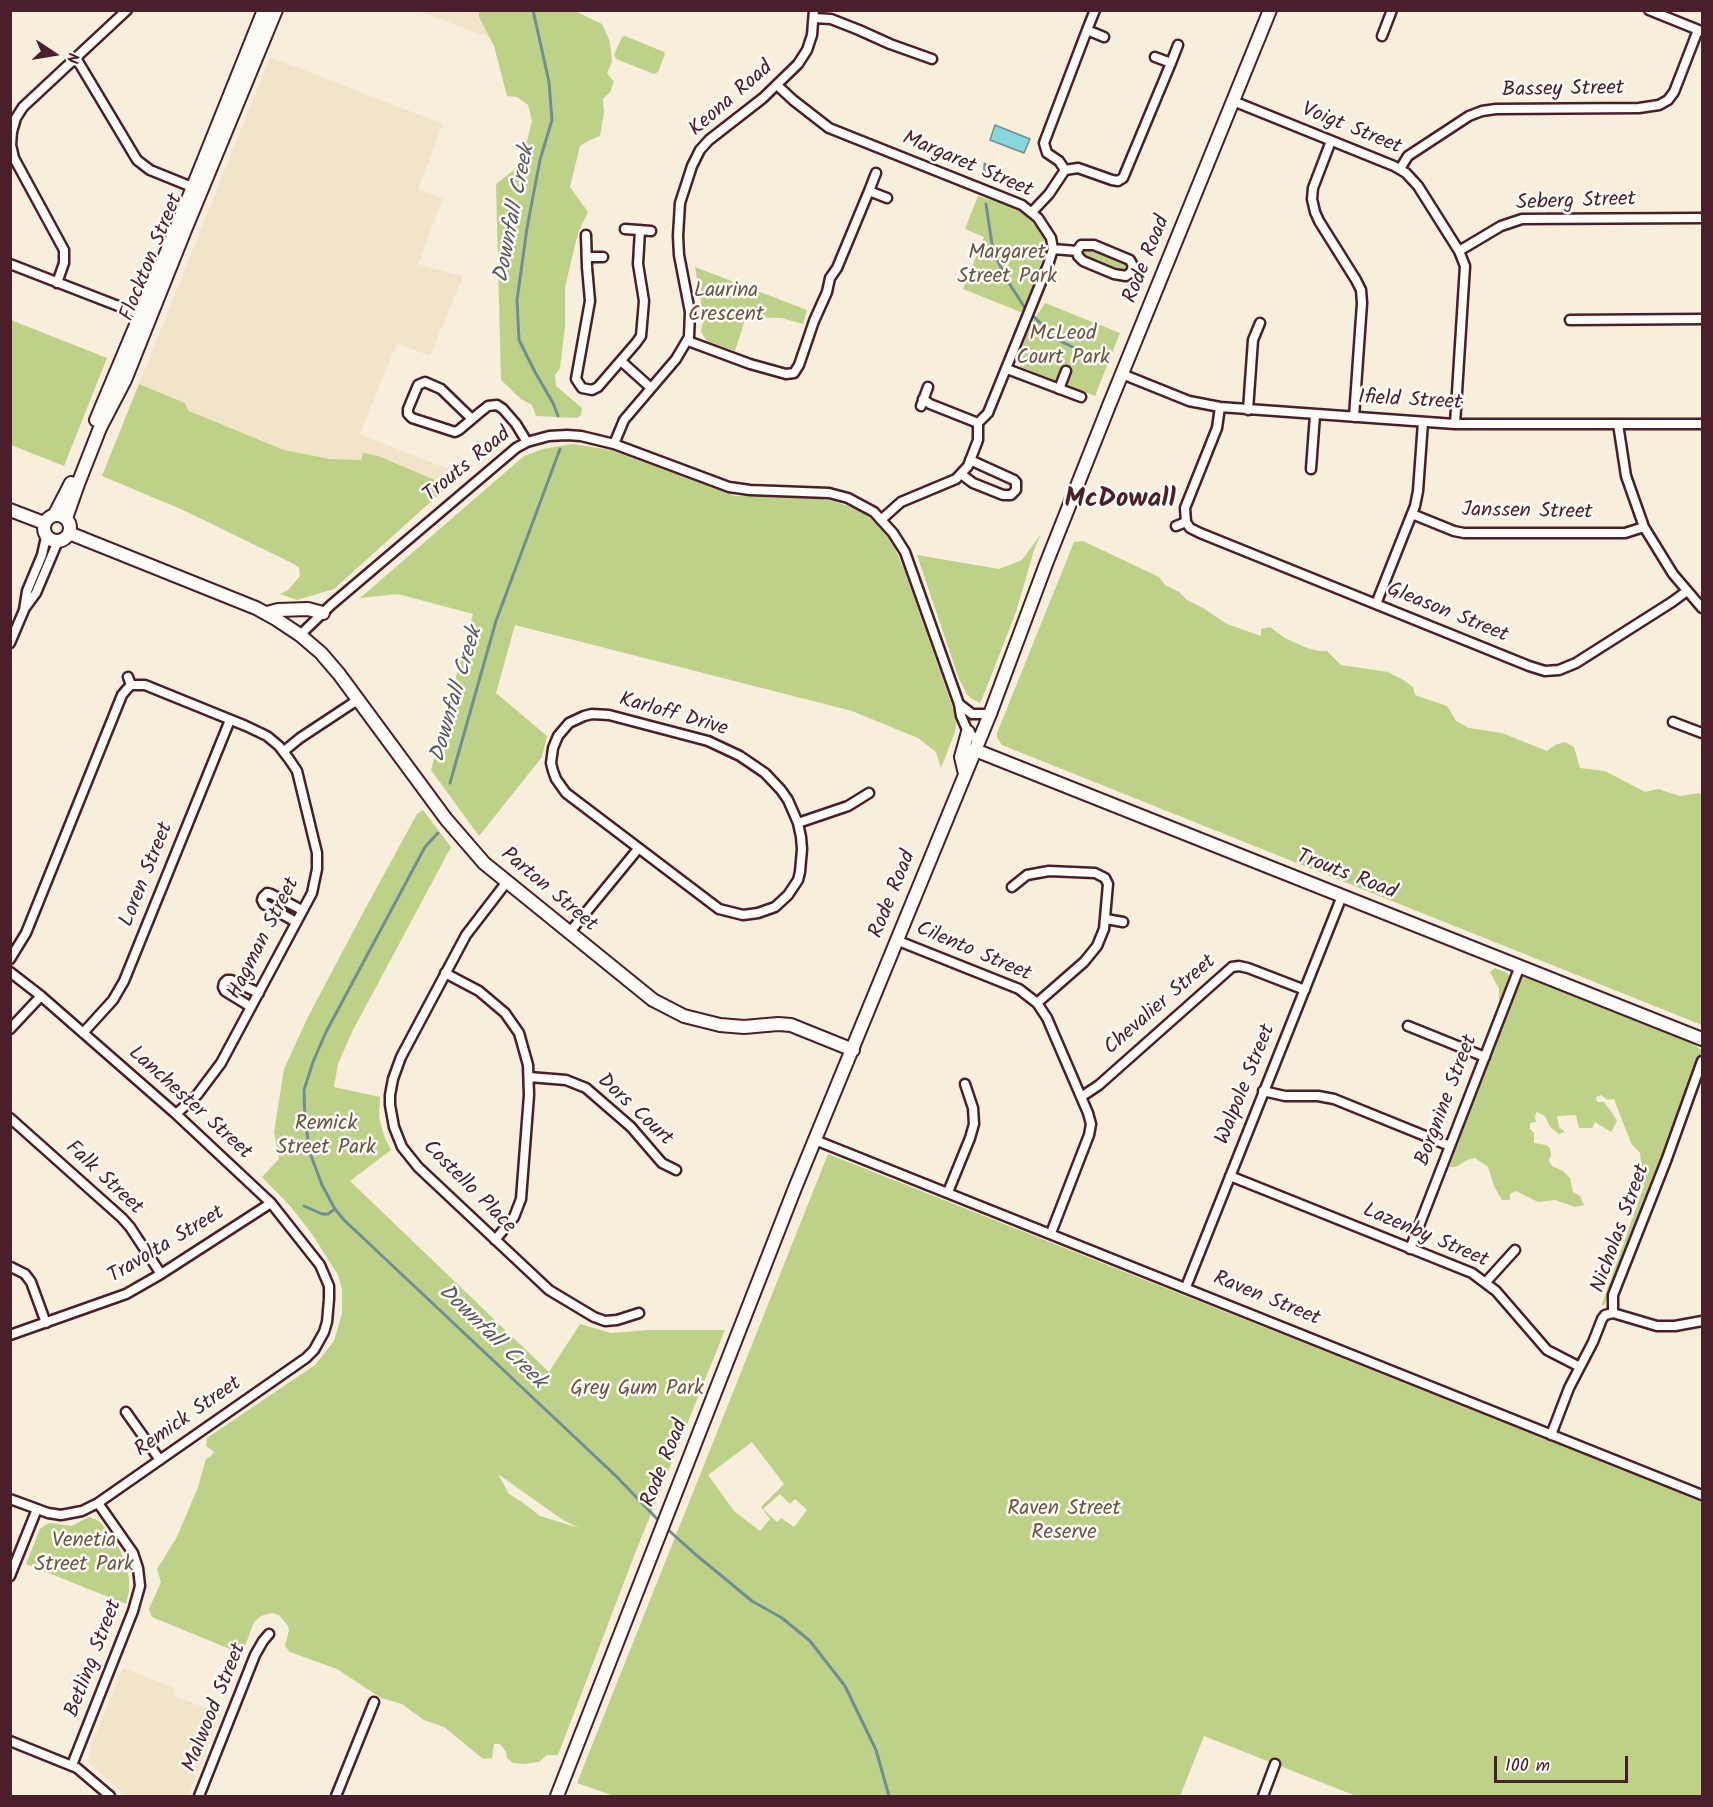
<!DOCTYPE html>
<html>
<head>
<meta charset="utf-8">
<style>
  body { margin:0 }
  #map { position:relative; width:1713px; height:1807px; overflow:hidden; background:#f7eedc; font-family:Kalam,sans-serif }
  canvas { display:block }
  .frame { position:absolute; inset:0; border:12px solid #4a1f2b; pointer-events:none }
  .north { position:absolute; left:24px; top:24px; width:60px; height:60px; -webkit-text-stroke:4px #fdfcf7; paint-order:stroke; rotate:102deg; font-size:16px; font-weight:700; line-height:24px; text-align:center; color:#4a1f2b }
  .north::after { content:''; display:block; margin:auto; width:21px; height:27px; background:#4a1f2b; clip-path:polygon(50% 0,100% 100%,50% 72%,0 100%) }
  .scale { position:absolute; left:1494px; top:1756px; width:134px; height:27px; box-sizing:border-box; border:3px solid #4a1f2b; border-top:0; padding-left:8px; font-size:18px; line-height:21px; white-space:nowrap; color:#4a1f2b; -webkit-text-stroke:4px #fdfcf7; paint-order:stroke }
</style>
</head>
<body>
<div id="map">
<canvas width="1713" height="1807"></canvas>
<div class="frame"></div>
<div class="north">N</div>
<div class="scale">100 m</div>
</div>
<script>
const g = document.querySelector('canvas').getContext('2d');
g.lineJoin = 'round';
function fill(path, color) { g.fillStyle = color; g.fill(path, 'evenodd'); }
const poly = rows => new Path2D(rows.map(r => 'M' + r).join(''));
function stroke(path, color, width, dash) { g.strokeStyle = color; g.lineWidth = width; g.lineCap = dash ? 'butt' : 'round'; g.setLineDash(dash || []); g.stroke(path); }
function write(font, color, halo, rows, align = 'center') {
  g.font = font + ' Kalam,sans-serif'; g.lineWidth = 5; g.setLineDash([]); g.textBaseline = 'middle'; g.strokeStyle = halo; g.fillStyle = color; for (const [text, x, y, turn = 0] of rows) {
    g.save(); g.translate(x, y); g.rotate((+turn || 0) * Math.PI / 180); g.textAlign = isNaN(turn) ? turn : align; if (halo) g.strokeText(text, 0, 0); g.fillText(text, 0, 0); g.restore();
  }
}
fill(poly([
  [418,11,519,11,515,47],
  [270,57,443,124,418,189,443,199,418,264,463,276,430,356,397,343,360,434,461,474,446,488,435,480,362,454,362,460,330,459,284,450,188,411,185,403,139,384],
  [123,1668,175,1688,173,1695,221,1714,188,1796,126,1796,87,1761,92,1742]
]), '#f2e4c9');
fill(poly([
  [479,11,575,11,602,24,610,42,612,62,607,73,614,82,610,92,603,99,604,113,600,136,590,140,580,146,570,187,588,212,578,233,565,287,565,326,560,368,555,375,556,386,582,408,581,415,577,418,536,416,532,405,521,399,501,380,496,184,514,170,523,156,532,121,528,105,517,97,507,96,494,46,479,17],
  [625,36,664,52,665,54,658,72,654,74,616,59,614,55,622,37],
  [978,196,1014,207,1025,215,1035,225,1044,239,1045,252,1023,313,963,289,984,237,965,229],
  [1086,247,1102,251,1102,254,1121,262,1122,260,1129,264,1129,268,1118,273,1113,271,1112,268,1099,262,1097,264,1081,255,1080,250],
  [695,267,807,310,803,324,782,318,746,317,735,351,707,341,701,332,703,322,701,302],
  [1045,303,1120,333,1095,396,1021,367,1019,364,1018,359,1030,326],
  [11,320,107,358,64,466,11,445],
  [139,384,185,403,189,411,284,450,330,459,361,460,363,453,378,456,435,480,446,488,334,589,297,600,280,594,288,590,300,576,299,568,294,564,183,510,102,476],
  [572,444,611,450,735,496,813,497,832,501,859,509,879,525,893,544,905,572,957,720,955,732,941,768,936,752,918,738,852,711,515,625,496,693,547,736,542,757,479,836,431,770,473,614,398,594,360,598,524,456,543,449],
  [1041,534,1034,550,1016,612,982,699,980,703,972,699,967,694,959,679,917,555,999,569,1022,560],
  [1083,541,1159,577,1165,585,1179,592,1187,600,1203,608,1227,624,1261,636,1261,629,1270,627,1285,638,1307,648,1319,651,1327,651,1341,665,1388,672,1405,681,1413,687,1415,695,1447,706,1456,721,1469,728,1502,733,1547,751,1555,745,1565,742,1574,747,1580,768,1605,771,1645,792,1658,789,1680,796,1699,793,1702,795,1702,1025,1002,745,997,738,997,733,1074,542],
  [423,810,451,847,352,1032,338,1064,334,1087,380,1097,379,1117,384,1136,391,1150,350,1181,549,1372,580,1324,611,1333,649,1330,725,1330,634,1556,558,1755,547,1755,539,1762,524,1764,513,1763,507,1758,506,1752,500,1744,494,1744,492,1758,483,1759,444,1727,424,1720,402,1704,381,1698,337,1669,290,1652,285,1646,289,1630,288,1626,279,1615,271,1613,261,1616,254,1622,242,1654,152,1617,149,1609,161,1582,157,1569,177,1537,198,1487,206,1459,211,1456,214,1452,206,1446,207,1438,315,1365,334,1341,342,1314,342,1289,338,1275,312,1234,291,1207,262,1177,279,1159,274,1132,284,1069,308,1017,364,911,417,814],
  [498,1474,563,1520,579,1528,540,1516,522,1502,509,1494],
  [1495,968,1507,973,1511,978,1534,976,1687,1038,1702,1051,1693,1071,1673,1133,1661,1156,1605,1304,1602,1306,1602,1304,1644,1186,1640,1153,1631,1143,1614,1099,1608,1100,1601,1095,1596,1097,1597,1102,1604,1102,1612,1113,1617,1121,1611,1132,1595,1122,1592,1128,1579,1128,1576,1115,1557,1116,1559,1127,1565,1132,1559,1134,1550,1127,1545,1116,1537,1112,1535,1116,1536,1122,1530,1123,1530,1129,1534,1133,1534,1143,1546,1145,1550,1148,1551,1155,1549,1161,1552,1166,1563,1171,1570,1178,1573,1192,1580,1196,1584,1205,1575,1207,1555,1200,1538,1202,1516,1191,1510,1194,1510,1200,1502,1200,1494,1186,1488,1167,1475,1158,1467,1160,1456,1167,1449,1167,1508,1007,1499,1002,1499,989,1490,972],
  [828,1154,1702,1501,1702,1796,1356,1796,1204,1736,1180,1796,614,1796,577,1783],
  [752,1442,784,1484,761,1507,770,1519,760,1531,734,1511,708,1475],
  [780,1494,790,1504,795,1499,807,1510,794,1527,781,1518,777,1522,763,1509],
  [89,1517,95,1519,101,1523,120,1550,125,1561,129,1578,129,1591,126,1604,26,1564,40,1529,44,1526,49,1523,71,1526]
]), '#bdd288');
const water = poly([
  [995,125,1030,139,1024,153,990,140,995,125]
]);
fill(water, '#87d8dd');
stroke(water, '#6f8e96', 1.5);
stroke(poly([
  [533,10,549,82,552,120,540,160,527,228,517,300,519,340,535,372,553,403,558,416],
  [984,178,985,164],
  [986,204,993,251,1007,280,1025,308],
  [1034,317,1058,340,1106,363],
  [450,783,496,621,560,449],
  [438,833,425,847,326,1032,313,1062,304,1090,305,1120,310,1153,322,1185,335,1209,344,1220,616,1476,660,1522],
  [304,1206,322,1214,328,1214,335,1209],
  [665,1527,695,1554,752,1601,782,1618,810,1641,845,1686,876,1750,889,1796]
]), '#6f8e96', 3);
const street = poly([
  [1095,10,1087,30,1104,37],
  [1649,10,1701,31],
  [814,18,831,19,859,30,890,44,932,59],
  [1382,36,1392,10],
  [1155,57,1171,63,1178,45],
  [76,58,137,160,150,170,192,187],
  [778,86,793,100,829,128,1022,205,1038,218,1051,238,1053,249,1048,265,990,408,988,413,978,423,978,440,968,466,956,479,901,502,882,519],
  [1233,101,1394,166,1406,173,1418,186,1459,251,1465,266,1455,424],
  [1331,141,1313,188,1312,199,1315,212,1319,221,1356,280,1361,290,1362,303,1354,417],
  [1400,169,1408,156,1469,116,1482,111,1496,109,1639,108,1659,105,1668,100,1674,92,1698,30],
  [1065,170,1078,168,1112,180,1118,181,1123,178,1171,63],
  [876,173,869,191,887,198],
  [1032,212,1049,194,1065,170,1059,161,1047,153,1044,143,1087,30],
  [625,229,651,231],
  [586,235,587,267,590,301,576,379,582,388,592,390,598,387,636,343,641,336,644,301,638,264,640,230],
  [1053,249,1077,251,1081,245,1094,245,1130,260,1132,264,1133,269,1130,273,1126,276,1114,274,1083,261,1078,256,1077,251],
  [1459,251,1501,226,1522,219,1702,218],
  [587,257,603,257],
  [10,264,144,316],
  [57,283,64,263,64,250,14,158,11,145,12,132,16,118,23,107,127,10],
  [1570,320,1702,319],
  [688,341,750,364,786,374,794,373,799,365,814,321,827,292,830,278,837,268,869,191],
  [621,361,651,388],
  [1007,369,1081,397],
  [1122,374,1189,401,1220,407,1455,424,1702,424],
  [1059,389,1066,371],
  [923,399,930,404,978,423],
  [921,406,928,387],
  [1248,410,1253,340,1260,323],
  [472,419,441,389,425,382,418,385,408,409,408,414,412,418,455,432,459,430,478,414,488,406,497,405,503,409,516,424,527,442],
  [1618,424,1626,476,1644,527,1673,574,1702,608],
  [614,444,624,420,676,359,689,337,690,312,679,255,678,236,680,203,692,166,700,150,709,140,763,98,798,64,807,50,812,35,814,10],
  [1311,469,1315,415],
  [961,474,973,483,1003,495,1011,495,1016,490,1016,482,1014,480,970,460],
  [1412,514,1454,531,1464,533,1625,533,1644,527],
  [1186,522,1185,508,1217,428,1220,407],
  [1176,526,1186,522,1190,528,1200,533,1529,666,1545,671,1559,670,1576,663,1672,602,1687,591],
  [1376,604,1415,506,1418,491,1423,422],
  [25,608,36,593,58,541],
  [300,635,331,605,516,448,527,442,549,436,567,435,581,436,614,444,729,487,750,490,829,493,848,498,874,512,893,533,905,552,959,704,961,716,968,732,979,741],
  [10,643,24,610,27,591,42,555,46,537],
  [131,685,145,685,246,726,267,736,279,746,289,759,297,771,317,853,317,869,312,893,221,1063,197,1095,176,1114],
  [959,704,972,714,990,714],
  [592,714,609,715,708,741,740,756,765,773,781,790,788,800,798,823,801,837,802,849,800,872,798,880,788,895,775,907,758,913,743,915,719,909,566,793,556,779,553,771,551,763,553,748,558,736,569,723,584,716,592,714],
  [1673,722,1702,733],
  [284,751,300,738,359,699],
  [798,823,848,806,869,793],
  [506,883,466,935,401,1057,393,1079,390,1095,390,1105,394,1127,402,1147,418,1167,549,1290,594,1317,605,1321,617,1320,639,1313],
  [1012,887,1027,875,1049,871,1095,873,1105,878,1108,884,1104,929,1097,946,1084,962,1037,1003],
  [1106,919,1123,922],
  [296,922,264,904,262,900,263,897,267,893,271,894,302,910],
  [569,933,638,849],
  [896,940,1019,989,1037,1003,1047,1018,1088,1113,1091,1124,1089,1135,1051,1233],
  [10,959,26,933,122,695,127,689,131,685,128,677],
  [10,972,41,996,176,1114,271,1203,320,1265,329,1286,329,1299,327,1322,324,1332,314,1350,306,1358,98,1503,82,1511,61,1515,48,1513,10,1499],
  [445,973,479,991,505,1013,519,1033,528,1065,529,1095,521,1199,514,1217,495,1240],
  [251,1007,225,991,223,987,224,983,227,980,231,980,259,993],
  [1408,1026,1485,1057],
  [10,1029,41,996],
  [83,1033,113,1000,124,981,230,720],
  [529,1077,566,1080,586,1088,631,1127,662,1163,676,1170],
  [1263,1091,1285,1096,1318,1096,1334,1099,1450,1146],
  [1081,1097,1099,1085,1232,967,1239,966,1248,968,1305,990],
  [10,1118,122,1218,130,1227,161,1274],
  [815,1140,1702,1495],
  [1230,1176,1472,1273,1496,1291,1547,1350,1580,1367],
  [948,1192,970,1138,974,1124,973,1108,965,1084],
  [1410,1249,1520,966],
  [11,1267,25,1274,31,1282,46,1323],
  [1486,1282,1515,1250],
  [1186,1287,1342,896],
  [1613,1313,1613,1295,1666,1161,1702,1061],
  [1613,1313,1657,1326,1675,1326,1702,1321],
  [10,1335,126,1294,161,1274,271,1203],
  [126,1412,160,1460],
  [1551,1435,1569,1388,1593,1342,1602,1319,1605,1315,1613,1313],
  [10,1576,37,1509],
  [10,1741,77,1768,110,1796],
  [72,1765,133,1611,140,1586,138,1568,133,1553,98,1503],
  [199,1796,255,1655,263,1641,269,1634],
  [336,1796,374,1702],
  [1263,1796,1275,1764]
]);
const secondary = poly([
  [96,420,170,244,264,10],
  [10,510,44,523],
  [55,514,71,483],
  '44 528a13 13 0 1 1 26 0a13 13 0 1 1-26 0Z',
  [66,518,78,484,100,428,125,380,185,230,276,10],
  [69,533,256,608,276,619,300,635,321,653,339,674,446,819,484,863,653,1000,684,1016,720,1025,744,1027,778,1024,791,1025,853,1050],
  [267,613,278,610,308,609,323,613],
  [975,750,1702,1039],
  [965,774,961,757,968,732],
  [557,1796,795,1188,990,714,1046,564,1108,408,1270,10]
]);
stroke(street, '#4a1f2b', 13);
stroke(secondary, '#4a1f2b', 16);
stroke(street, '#fdfcf7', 8);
stroke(secondary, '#fdfcf7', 12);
write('21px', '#4a1f2b', '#fdfcf7', [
  ["Bassey Street",1563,91,-1],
  ["Keona Road",732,100,-41],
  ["Voigt Street",1351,130,22],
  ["Margaret Street",967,166,23],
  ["Seberg Street",1576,203,-2],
  ["Flockton Street",153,258,-68],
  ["Rode Road",1148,260,-68],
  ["Ifield Street",1410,402,3],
  ["Trouts Road",468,466,-39],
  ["Janssen Street",1527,513,1],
  ["Gleason Street",1447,614,22],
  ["Karloff Drive",673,716,16],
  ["Loren Street",148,875,-68],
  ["Trouts Road",1346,876,21],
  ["Parton Street",548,891,40],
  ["Rode Road",894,895,-68],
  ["Hagman Street",265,939,-63],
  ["Cilento Street",973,953,23],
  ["Chevalier Street",1161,1006,-41],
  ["Walpole Street",1247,1085,-68],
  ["Borgnine Street",1448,1101,-69],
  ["Lanchester Street",189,1104,42],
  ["Dors Court",634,1111,43],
  ["Falk Street",103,1179,43],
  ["Costello Place",468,1188,45],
  ["Nicholas Street",1622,1229,-70],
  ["Lazenby Street",1425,1237,23],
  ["Travolta Street",167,1246,-31],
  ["Raven Street",1266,1300,22],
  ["Remick Street",189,1418,-35],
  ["Rode Road",666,1464,-68],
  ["Betling Street",95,1659,-69],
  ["Malwood Street",216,1708,-68]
]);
write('21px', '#6c5547', '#fdfcf7', [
  ["Margaret",1007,254],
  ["Street Park",1007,278],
  ["Laurina",726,292],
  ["Crescent",726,316],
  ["McLeod",1063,335],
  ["Court Park",1063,359],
  ["Remick",326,1125],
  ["Street Park",326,1149],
  ["Grey Gum Park",637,1390],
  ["Raven Street",1064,1510],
  ["Reserve",1064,1534],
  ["Venetia",84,1542],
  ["Street Park",84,1566]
]);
write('italic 22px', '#5c5660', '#fdfcf7', [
  ["Downfall Creek",516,214,-79],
  ["Downfall Creek",458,695,-74],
  ["Downfall Creek",491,1338,44]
]);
write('bold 27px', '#4a1f2b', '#fdfcf7', [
  ["McDowall",1120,501]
]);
</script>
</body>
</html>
